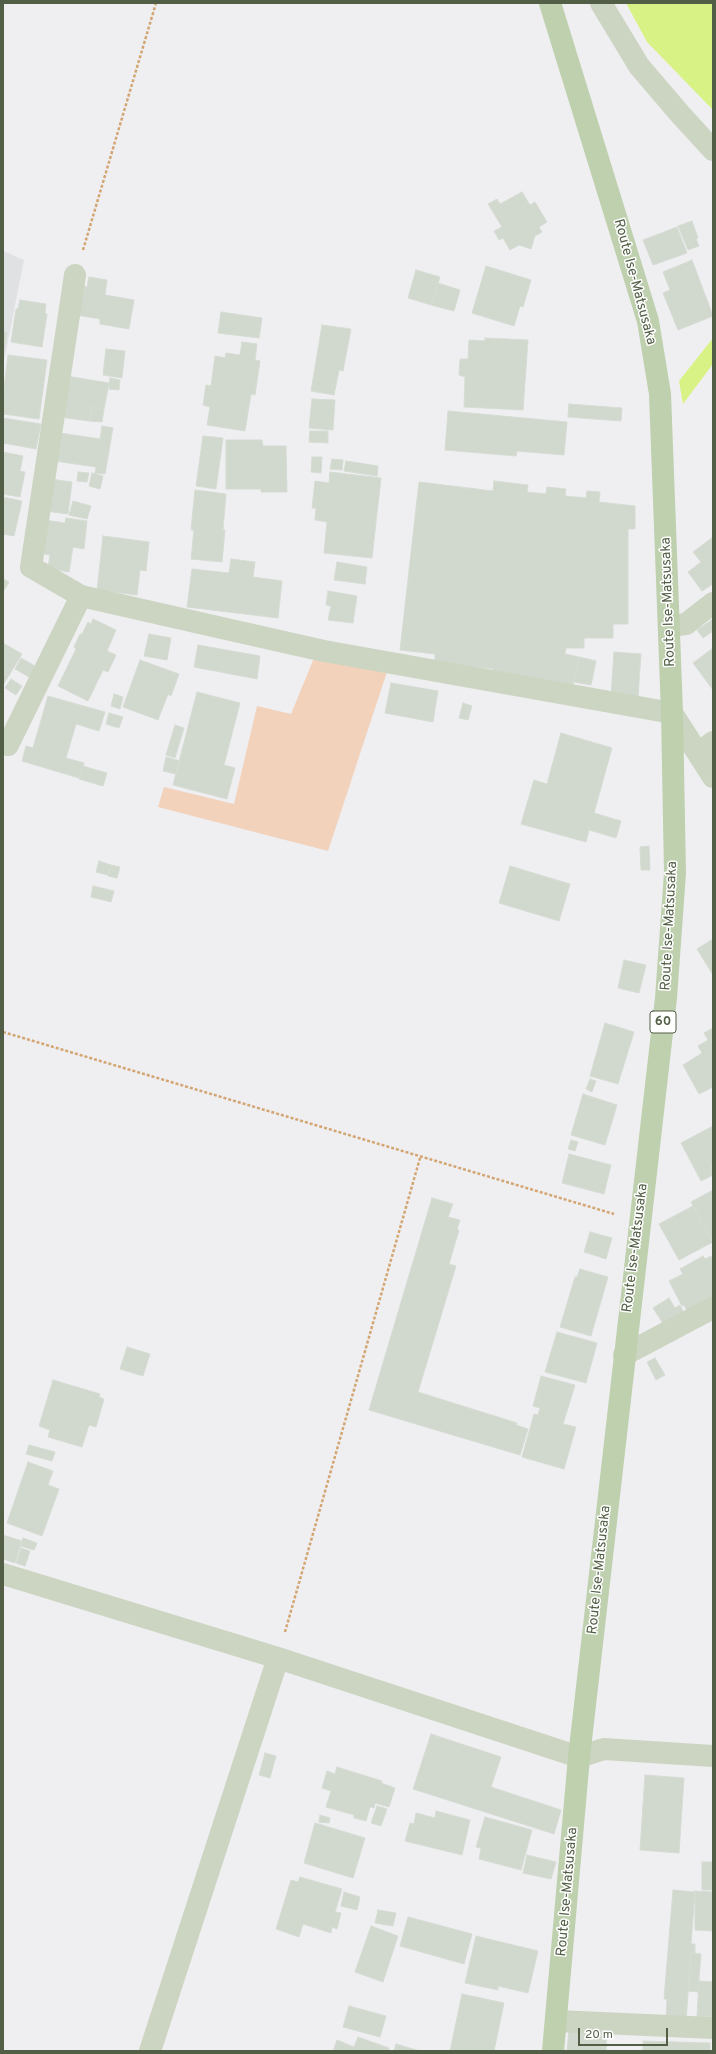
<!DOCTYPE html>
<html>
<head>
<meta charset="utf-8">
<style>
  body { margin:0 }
  #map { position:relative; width:716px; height:2054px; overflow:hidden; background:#efeff2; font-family:Overpass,sans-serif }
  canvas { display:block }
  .frame { position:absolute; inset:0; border:4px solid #525f46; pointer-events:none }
  .scale { position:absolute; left:578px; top:2028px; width:90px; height:18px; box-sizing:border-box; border:2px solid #525f46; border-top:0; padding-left:5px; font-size:12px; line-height:14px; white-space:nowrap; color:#525f46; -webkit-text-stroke:3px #fff; paint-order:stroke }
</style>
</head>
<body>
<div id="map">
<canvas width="716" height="2054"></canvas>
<div class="frame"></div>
<div class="scale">20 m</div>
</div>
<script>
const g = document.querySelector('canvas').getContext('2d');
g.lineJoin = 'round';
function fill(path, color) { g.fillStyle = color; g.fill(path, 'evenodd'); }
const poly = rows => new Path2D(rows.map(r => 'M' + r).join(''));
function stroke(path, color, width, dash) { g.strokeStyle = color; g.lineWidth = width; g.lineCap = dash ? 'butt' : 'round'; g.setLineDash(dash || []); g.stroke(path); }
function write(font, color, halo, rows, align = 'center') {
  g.font = font + ' Overpass,sans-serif'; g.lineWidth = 3; g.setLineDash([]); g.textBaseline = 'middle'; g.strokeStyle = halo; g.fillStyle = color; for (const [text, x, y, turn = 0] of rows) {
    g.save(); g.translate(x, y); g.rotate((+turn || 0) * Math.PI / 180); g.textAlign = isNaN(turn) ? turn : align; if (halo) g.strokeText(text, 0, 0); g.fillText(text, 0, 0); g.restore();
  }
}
fill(poly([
  [3,251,24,260,3,366]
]), '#e0e1e3');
fill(poly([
  [314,658,387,672,328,851,158,807,164,787,234,804,257,706,291,714]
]), '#f2d2bb');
fill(poly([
  [626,3,713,3,713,110,647,42],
  [713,338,713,364,683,404,679,381]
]), '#d9f285');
const building = poly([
  [522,192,530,205,535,202,547,222,539,227,542,232,535,236,531,249,519,245,510,250,503,238,499,240,494,231,502,227,488,204,497,199,500,204,522,192],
  [692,221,698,238,696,239,699,246,688,250,678,226,692,221],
  [677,227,687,253,653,265,643,240,677,227],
  [692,260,713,316,678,330,663,293,670,290,663,272,692,260],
  [486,266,531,280,523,307,520,306,514,326,472,313,486,266],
  [416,270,440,277,431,305,408,298,416,270],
  [89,277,107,280,105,295,134,300,129,329,100,324,100,319,76,315,81,286,87,287,89,277],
  [438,283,460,290,454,311,431,305,438,283],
  [20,300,46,304,45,313,47,314,42,347,11,342,16,309,18,309,20,300],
  [221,312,262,318,259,338,218,333,221,312],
  [322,325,351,329,343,371,339,370,334,395,311,391,322,325],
  [3,332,7,332,3,355,3,332],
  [485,338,528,340,523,410,464,407,465,377,459,375,460,359,468,359,469,340,485,341,485,338],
  [242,342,257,344,255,360,260,361,255,395,251,394,245,431,207,425,210,407,203,405,206,385,211,386,215,356,225,358,226,353,240,355,242,342],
  [106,349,125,351,122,378,103,375,106,349],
  [8,355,47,360,39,419,3,414,3,396,8,355],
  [66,376,109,383,104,409,92,407,89,421,60,417,66,376],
  [110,378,120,380,119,390,109,389,110,378],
  [312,399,335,400,333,430,309,428,312,399],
  [569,404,622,408,621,421,568,417,569,404],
  [92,407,104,409,102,422,89,421,92,407],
  [448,411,567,422,564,455,517,451,516,456,445,450,448,411],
  [3,418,41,424,36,449,3,443,3,418],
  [102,426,113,428,105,474,95,473,96,467,55,461,60,433,100,439,102,426],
  [310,431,328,431,328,443,309,442,310,431],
  [203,436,223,438,216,489,196,486,203,436],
  [226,440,262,440,263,446,286,446,287,492,261,492,261,489,226,489,226,440],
  [3,452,23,456,20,471,25,472,20,497,3,494,3,452],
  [312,457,322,457,321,473,311,472,312,457],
  [332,459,343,460,342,470,330,469,332,459],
  [346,461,378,466,377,476,344,471,346,461],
  [78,472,89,473,87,482,77,481,78,472],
  [330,472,381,478,372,558,324,553,327,522,315,520,316,508,312,508,315,481,329,483,330,472],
  [92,473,103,476,100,489,89,486,92,473],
  [50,479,72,482,68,514,46,511,50,479],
  [494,481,528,485,527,492,546,494,547,487,566,489,565,496,586,498,587,491,600,492,599,502,635,506,635,529,628,529,628,624,613,624,613,638,584,638,584,648,566,648,565,654,579,657,572,690,492,674,493,669,435,662,435,654,400,650,419,482,493,491,494,481],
  [195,490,226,494,223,530,225,530,222,562,191,559,194,530,191,530,195,490],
  [3,497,22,501,14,536,3,534,3,497],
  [73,501,91,506,87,519,69,515,73,501],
  [66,518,87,521,84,549,73,547,69,572,48,568,50,555,40,553,45,520,65,523,66,518],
  [103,536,149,542,146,571,140,570,137,595,97,590,103,536],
  [713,537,713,584,702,591,688,572,701,562,693,552,713,537],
  [231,559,255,562,253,577,282,581,278,618,187,607,192,569,229,573,231,559],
  [337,562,367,567,365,584,334,580,337,562],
  [3,579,9,582,3,592,3,579],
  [328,591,357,596,353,623,328,620,331,606,326,605,328,591],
  [93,619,116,630,107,651,116,655,108,672,103,670,88,701,58,686,76,649,74,647,80,634,82,634,88,622,91,624,93,619],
  [713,619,713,631,703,638,697,630,713,619],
  [149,634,171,638,167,660,144,656,149,634],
  [3,643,22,654,3,685,3,643],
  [198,645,260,656,257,679,194,667,198,645],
  [713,648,713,690,693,663,713,648],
  [614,652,641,654,638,697,611,695,614,652],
  [579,657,596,661,591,685,574,682,579,657],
  [21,658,35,666,29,677,15,669,21,658],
  [140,660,179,674,171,696,168,694,158,720,123,707,140,660],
  [11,679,22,686,16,695,5,688,11,679],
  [391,683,438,691,433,722,385,713,391,683],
  [197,692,240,703,224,765,235,768,227,799,173,785,197,692],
  [114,694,123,697,120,709,111,706,114,694],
  [48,696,105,712,99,731,76,724,66,758,84,763,79,778,22,761,26,746,33,748,48,696],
  [463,703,472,706,468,720,459,718,463,703],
  [109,713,123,717,119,728,106,724,109,713],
  [175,725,184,728,175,758,166,755,175,725],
  [561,733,612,748,594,813,621,821,616,838,589,830,586,842,521,824,534,780,547,784,561,733],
  [166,757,180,761,176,774,163,771,166,757],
  [83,766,107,773,103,786,79,779,83,766],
  [649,846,650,870,641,870,640,847,649,846],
  [99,861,111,865,108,875,96,872,99,861],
  [111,865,120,867,117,878,108,876,111,865],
  [510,866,570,884,559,921,499,903,510,866],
  [93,886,114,891,111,902,91,897,93,886],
  [713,939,713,975,697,949,713,939],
  [624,960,646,965,639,993,618,988,624,960],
  [605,1023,634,1032,618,1084,590,1076,605,1023],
  [713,1028,713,1087,699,1094,683,1065,702,1053,698,1046,708,1040,704,1033,713,1028],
  [590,1079,596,1081,592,1092,586,1089,590,1079],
  [583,1094,617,1105,605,1145,571,1135,583,1094],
  [713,1126,713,1166,711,1167,713,1175,701,1181,681,1143,713,1126],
  [571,1140,578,1142,575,1151,568,1149,571,1140],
  [569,1154,611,1165,604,1194,562,1183,569,1154],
  [713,1190,713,1243,691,1202,713,1190],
  [432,1198,453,1204,448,1217,460,1220,457,1229,459,1230,449,1264,456,1266,418,1392,517,1423,516,1425,528,1429,520,1455,369,1410,432,1198],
  [693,1206,713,1242,679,1260,659,1224,693,1206],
  [590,1232,612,1238,606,1259,584,1252,590,1232],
  [703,1256,705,1259,711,1256,713,1261,713,1298,687,1311,684,1305,682,1306,669,1281,683,1274,680,1269,703,1256],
  [580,1269,608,1277,591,1336,560,1327,575,1277,577,1277,580,1269],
  [669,1298,675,1308,680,1305,684,1313,664,1325,653,1308,669,1298],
  [557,1332,597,1343,586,1383,545,1372,557,1332],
  [127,1347,150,1354,143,1376,120,1369,127,1347],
  [655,1358,665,1375,656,1380,647,1362,655,1358],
  [541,1376,575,1385,563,1424,576,1427,564,1469,522,1457,534,1414,538,1415,540,1408,533,1406,541,1376],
  [53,1380,100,1394,99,1397,104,1399,96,1427,89,1425,82,1447,48,1437,50,1430,39,1426,53,1380],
  [29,1445,55,1452,52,1461,26,1454,29,1445],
  [28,1462,53,1471,48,1485,59,1489,42,1536,7,1523,28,1462],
  [3,1535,22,1541,15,1563,3,1559,3,1535],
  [23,1538,37,1543,34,1550,21,1546,23,1538],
  [21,1548,30,1551,25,1566,16,1563,21,1548],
  [431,1734,501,1757,491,1787,561,1810,554,1834,413,1789,431,1734],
  [265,1753,276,1756,270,1778,259,1775,265,1753],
  [337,1767,382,1781,381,1783,395,1788,389,1807,375,1803,374,1808,370,1807,366,1821,354,1818,354,1815,326,1807,331,1791,322,1788,327,1771,335,1774,337,1767],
  [645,1775,684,1778,679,1853,640,1850,645,1775],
  [377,1806,387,1809,381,1826,371,1823,377,1806],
  [436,1811,470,1820,462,1855,405,1841,410,1823,414,1824,416,1813,435,1818,436,1811],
  [320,1815,330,1818,329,1823,319,1822,320,1815],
  [485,1817,532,1830,521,1870,479,1859,481,1848,476,1847,485,1817],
  [315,1823,365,1838,353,1878,304,1863,315,1823],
  [527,1855,556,1862,551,1879,523,1873,527,1855],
  [702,1862,713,1862,713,1890,702,1890,702,1862],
  [300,1877,342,1889,335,1912,341,1913,337,1929,332,1927,331,1933,303,1924,299,1937,276,1929,291,1880,298,1882,300,1877],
  [673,1890,695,1892,691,1944,695,1944,695,1953,691,1953,686,2021,666,2020,667,1999,664,1999,673,1890],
  [695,1891,713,1892,713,1931,695,1930,695,1891],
  [344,1892,360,1897,357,1910,341,1906,344,1892],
  [378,1910,396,1913,393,1926,375,1923,378,1910],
  [408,1917,472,1934,464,1964,400,1946,408,1917],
  [371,1926,398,1936,383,1982,355,1972,371,1926],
  [476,1936,538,1951,528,1993,498,1986,498,1990,465,1983,476,1936],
  [691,1953,701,1954,698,1992,688,1991,691,1953],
  [699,1981,713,1982,713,2017,697,2016,699,1981],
  [462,1994,504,2003,494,2051,450,2051,462,1994],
  [349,2006,386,2016,380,2037,343,2027,349,2006],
  [569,2030,607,2033,606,2051,567,2051,569,2030],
  [358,2037,389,2048,388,2051,333,2051,337,2040,354,2047,358,2037],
  [643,2041,710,2043,710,2051,643,2051,643,2041],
  [396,2044,420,2051,394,2051,396,2044]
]);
fill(building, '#d1d8ce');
stroke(building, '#d5dcd3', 1);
stroke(poly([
  [83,250,156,3],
  [3,1032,614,1214],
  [285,1632,420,1158]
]), '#d3a571', 2.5, [3, 2]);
stroke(poly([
  [601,3,639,66,680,114,713,150],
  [75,275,31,567,81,596,213,626,324,651,672,713,713,777],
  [670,626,686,624,713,603],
  [3,742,8,745,81,596],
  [698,753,713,742],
  [624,1355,713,1308],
  [3,1574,278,1658,579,1757,604,1749,713,1756],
  [557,2021,713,2028],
  [150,2051,278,1658]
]), '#ccd5c2', 22);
stroke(poly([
  [550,3,648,321,660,394,672,713,675,873,666,998,579,1757,553,2051]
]), '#bed0ad', 22);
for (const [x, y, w] of [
  [663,1022,26]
]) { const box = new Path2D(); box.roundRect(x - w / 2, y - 11, w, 22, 3); g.fillStyle = '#fff'; g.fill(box); stroke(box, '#525f46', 1); }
write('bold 13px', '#525f46', null, [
  ["60",663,1022]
]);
write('14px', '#525f46', '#fff', [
  ["Route Ise-Matsusaka",634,282,75],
  ["Route Ise-Matsusaka",669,602,-92],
  ["Route Ise-Matsusaka",670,926,-87],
  ["Route Ise-Matsusaka",636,1248,-83],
  ["Route Ise-Matsusaka",600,1570,-84],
  ["Route Ise-Matsusaka",568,1892,-85]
]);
</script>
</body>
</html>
